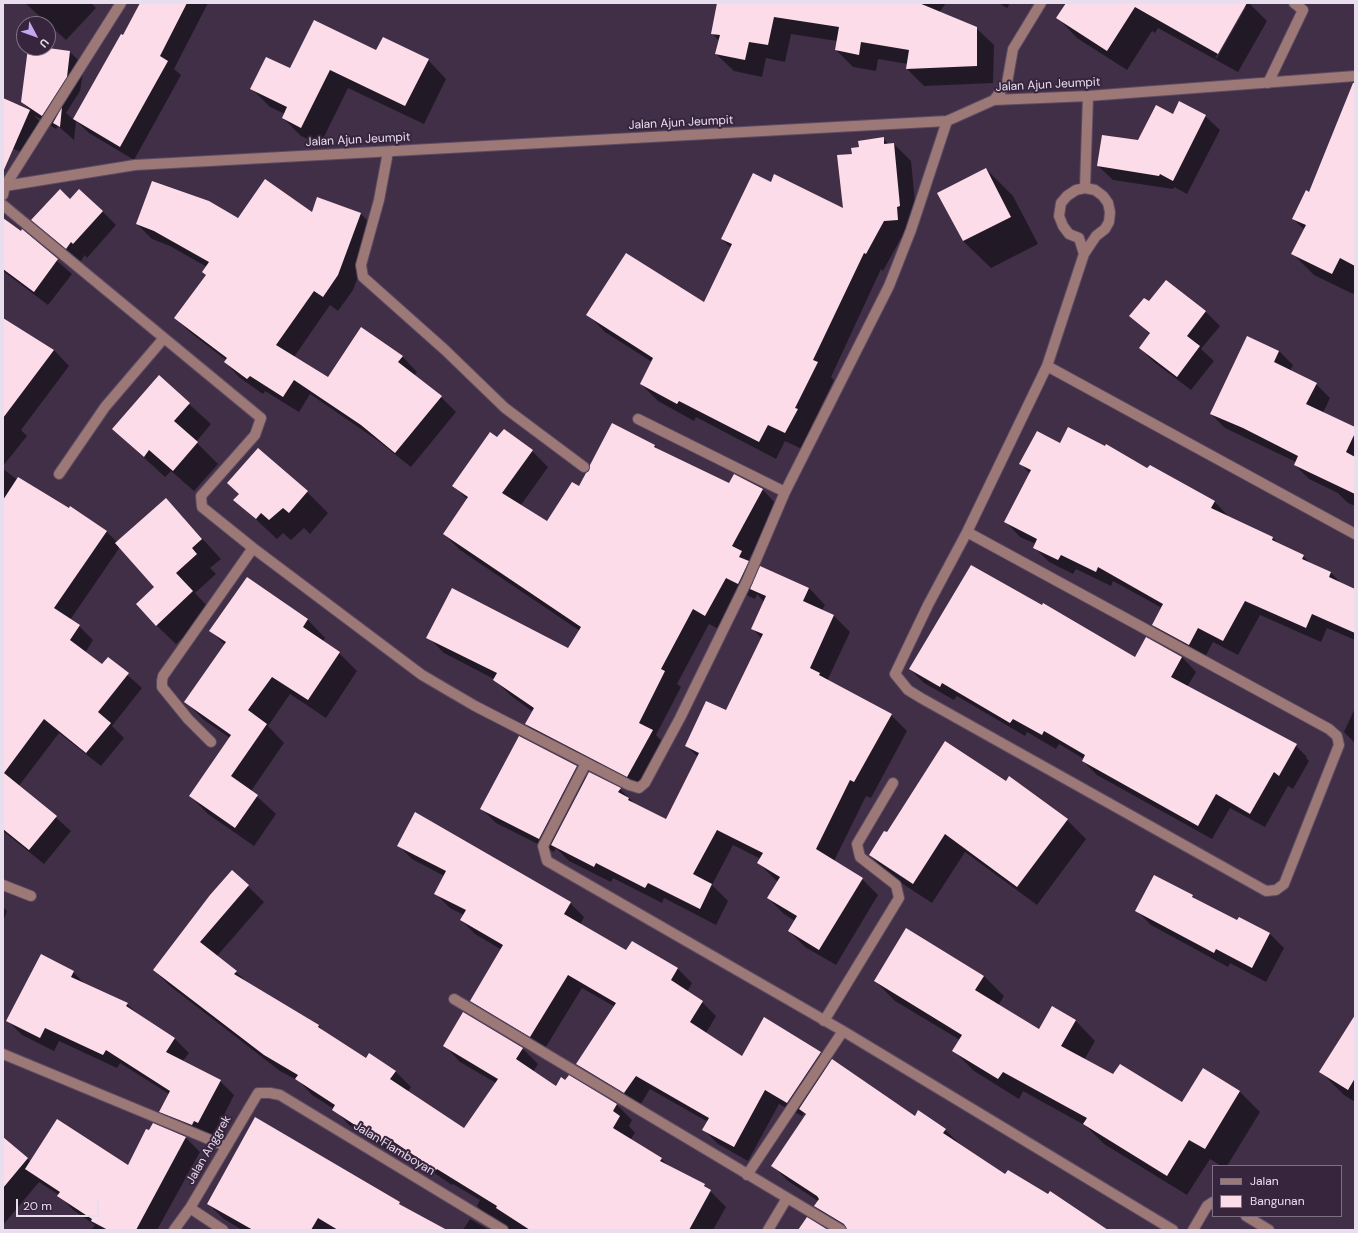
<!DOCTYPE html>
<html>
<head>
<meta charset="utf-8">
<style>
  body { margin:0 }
  #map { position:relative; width:1358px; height:1233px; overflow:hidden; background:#412f48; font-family:"DM Sans",sans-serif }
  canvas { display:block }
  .frame { position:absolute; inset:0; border:4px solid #e9deee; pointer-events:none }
  .legend { position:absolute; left:1212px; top:1165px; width:130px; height:52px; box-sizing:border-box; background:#37253d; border:1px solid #7e6f84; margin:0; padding:5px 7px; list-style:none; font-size:12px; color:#e9deee }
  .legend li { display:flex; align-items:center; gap:8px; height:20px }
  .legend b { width:20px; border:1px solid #7e6f84 }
  .north { position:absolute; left:16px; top:16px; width:40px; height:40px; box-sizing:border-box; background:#37253d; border:1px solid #7e6f84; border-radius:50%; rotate:131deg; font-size:11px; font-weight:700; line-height:16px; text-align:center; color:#e9deee }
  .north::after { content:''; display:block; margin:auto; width:14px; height:18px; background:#c6a6f0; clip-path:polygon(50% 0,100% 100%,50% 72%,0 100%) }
  .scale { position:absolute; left:16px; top:1199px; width:83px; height:18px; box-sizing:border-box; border:2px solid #e9deee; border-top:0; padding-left:5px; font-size:12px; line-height:14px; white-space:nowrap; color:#e9deee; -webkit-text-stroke:3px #37253d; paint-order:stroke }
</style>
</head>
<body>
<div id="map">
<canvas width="1358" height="1233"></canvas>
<div class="frame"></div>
<ul class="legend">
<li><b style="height:5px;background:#9c7877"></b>Jalan</li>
<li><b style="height:11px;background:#fddce9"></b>Bangunan</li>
</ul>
<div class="north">U</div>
<div class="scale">20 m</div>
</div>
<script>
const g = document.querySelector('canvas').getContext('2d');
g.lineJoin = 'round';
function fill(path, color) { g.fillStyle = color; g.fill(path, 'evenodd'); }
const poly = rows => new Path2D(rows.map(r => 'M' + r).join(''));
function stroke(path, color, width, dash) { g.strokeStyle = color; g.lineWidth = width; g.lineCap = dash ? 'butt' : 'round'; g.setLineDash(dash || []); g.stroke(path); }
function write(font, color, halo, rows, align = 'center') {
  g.font = font + ' "DM Sans",sans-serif'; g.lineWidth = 4; g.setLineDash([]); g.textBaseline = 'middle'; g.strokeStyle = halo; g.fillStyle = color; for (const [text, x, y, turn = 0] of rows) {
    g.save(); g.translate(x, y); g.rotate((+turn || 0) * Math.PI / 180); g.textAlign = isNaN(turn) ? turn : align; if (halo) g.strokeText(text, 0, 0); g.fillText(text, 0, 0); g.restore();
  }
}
fill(poly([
  [25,3,91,3,96,8,66,40],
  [141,3,208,3,174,69,181,75,134,160,89,133,76,121,74,140,58,126,56,129,34,115,43,125,30,156,7,146,3,142,3,108,6,101,32,112,22,102,29,48,70,52,84,66,80,91,66,113,74,120,121,36,123,37],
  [726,3,946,3,939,13,976,28,994,45,993,83,924,86,907,69,908,64,878,59,876,71,853,67,836,50,837,41,791,34,785,62,766,58,762,77,734,71,716,54,719,41,712,33],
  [999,3,1010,3,1007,8],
  [1068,3,1249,3,1267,21,1238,72,1158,28,1155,33,1152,31,1127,70,1077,38,1058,18],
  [1244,7,1246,7,1217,58,1215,58],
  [377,52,428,60,446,79,424,124,348,88,320,145,301,136,283,118,285,114,270,107,252,89],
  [1355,96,1355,291,1353,294,1314,275,1293,254,1305,230,1293,219,1309,193],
  [1174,116,1205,116,1220,130,1187,194,1174,187,1173,189,1113,180,1098,166,1139,141],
  [883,138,889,145,894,144,911,161,917,223,913,223,915,236,901,238,883,271,881,269,831,377,834,380,812,425,814,427,802,449,785,441,776,459,696,417,694,421,658,401,641,384,652,362,605,332,588,315,704,304,731,248,722,239,771,183,844,209,853,155,860,148],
  [986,169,1013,196,1038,244,991,268,963,241,939,193],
  [318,198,361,214,376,229,353,290,338,311,330,305,294,357,328,378,402,356,417,372,414,376,441,397,456,412,411,467,377,440,310,394,299,412,265,391,263,394,240,378,225,362,226,360,191,333,175,318,207,276,207,267,170,246,152,239,137,224,313,213],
  [70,200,102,211,116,225,87,258,85,255,80,262,32,220],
  [3,231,21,232,22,231,72,274,48,305,3,271],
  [1166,281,1206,312,1220,326,1201,349,1214,361,1191,390,1154,362,1140,348,1150,334,1131,316,1149,303],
  [3,319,54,350,69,366,21,430,27,436,3,466],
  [1279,351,1293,365,1290,371,1316,384,1330,398,1323,413,1355,428,1355,506,1348,503,1338,493,1309,479,1295,465,1296,462,1225,428,1211,414],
  [159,377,211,424,196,442,218,464,194,491,171,471,165,477,113,429],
  [498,439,532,451,548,467,521,505,547,522,579,487,655,446,660,451,729,484,762,489,778,506,749,559,758,567,756,570,759,572,809,588,825,605,822,610,833,615,850,632,827,681,891,715,907,731,871,798,866,796,834,861,862,879,878,895,836,965,805,947,789,931,795,921,784,914,768,898,778,882,758,863,761,859,733,845,712,885,728,901,716,925,664,898,662,903,613,878,611,882,569,861,556,848,554,852,496,823,482,809,577,767,587,777,620,789,636,805,667,820,698,757,686,746,727,711,762,639,752,628,764,602,757,594,755,599,742,593,722,631,709,624,677,684,681,687,656,735,668,747,643,792,542,740,526,724,533,712,510,695,494,679,444,653,428,637,569,650,580,631,460,550,444,534,468,500,454,486],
  [1060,444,1148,470,1214,501,1229,517,1273,538,1280,545,1303,556,1312,565,1331,573,1342,584,1355,590,1355,640,1327,628,1321,642,1260,615,1238,655,1213,642,1204,659,1168,640,1153,625,1162,608,1113,581,1111,586,1076,569,1073,574,1049,562,1034,547,1036,544,1020,537,1006,522,1030,474,1021,464],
  [258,449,307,492,328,513,310,534,304,528,291,540,283,533,277,539,235,500,239,494],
  [3,469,23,484,69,510,71,507,107,532,117,542,166,499,221,559,210,568,216,574,195,593,212,611,176,644,156,625,156,587,120,547,70,620,79,626,93,640,85,653,102,666,108,658,142,688,112,726,124,738,101,766,59,733,12,795,3,789],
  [308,620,325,638,323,641,339,653,357,671,326,718,290,694,268,726,284,743,251,791,276,814,254,846,208,814,190,796,230,738,204,720,186,702,225,645,211,631],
  [1146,638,1182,657,1196,672,1187,687,1293,743,1307,757,1306,758,1309,761,1293,789,1288,786,1265,827,1230,808,1212,839,1097,775,1083,761,1084,759,1059,744,1056,749,1027,732,1025,736,957,696,954,700,924,683,910,669,1136,658],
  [1355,708,1355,743,1344,732],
  [35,799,71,831,44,864,3,831,3,804],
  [1067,820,1086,839,1037,905,965,852,932,903,889,875,870,855,887,834],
  [398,845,570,903,584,917,580,925,627,952,633,942,678,969,692,983,687,992,702,1002,716,1016,706,1033,742,1057,764,1018,821,1053,831,1063,915,1117,945,1130,961,1145,1005,1175,1101,1230,845,1230,831,1222,815,1206,818,1201,788,1181,773,1166,806,1115,804,1113,802,1116,779,1104,748,1161,718,1144,704,1130,708,1122,650,1089,639,1107,591,1078,577,1064,615,1007,582,988,544,1050,485,1015,471,1001,502,950,475,934,461,920,464,915,450,908,436,894,444,876,412,859],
  [232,871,264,902,217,956,236,972,250,985,319,1026,327,1035,366,1059,395,1071,411,1087,408,1092,464,1129,496,1083,460,1062,445,1046,523,1049,538,1064,533,1072,556,1088,565,1081,569,1076,617,1105,632,1120,629,1126,635,1133,630,1140,661,1159,669,1166,704,1185,726,1207,713,1230,507,1230,493,1222,477,1206,480,1200,453,1184,452,1185,401,1150,397,1157,349,1125,334,1109,312,1095,299,1081,280,1071,170,986,154,970],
  [1192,896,1198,901,1238,921,1240,918,1270,934,1284,948,1266,982,1230,963,1228,967,1151,925,1137,911],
  [3,907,7,911,3,922],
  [906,929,984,976,1004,996,998,1006,1040,1031,1075,1020,1095,1041,1084,1060,1114,1076,1183,1103,1203,1070,1240,1092,1260,1112,1227,1166,1221,1166,1210,1159,1187,1195,1104,1144,1086,1126,1023,1091,1019,1099,974,1071,954,1051,960,1040,895,1001,875,981],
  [73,972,86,985,127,1004,140,1016,175,1039,189,1053,182,1062,220,1081,234,1095,213,1137,174,1126,160,1111,169,1094,120,1063,117,1068,59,1041,54,1051,22,1035,8,1021],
  [1355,1026,1355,1102,1344,1095,1320,1071],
  [154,1125,186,1138,200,1152,157,1230,91,1230,95,1225,73,1210,59,1195,39,1182,3,1225,3,1138,31,1162,128,1166],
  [399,1203,403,1207,444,1230,242,1230,224,1219,208,1204],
  [470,1219,489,1230,463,1230]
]), '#0007');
fill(poly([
  [140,3,187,3,160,56,168,61,120,147,73,119,121,34,123,35],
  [717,3,919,3,977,27,977,66,906,69,909,50,861,42,859,55,835,50,839,27,774,17,768,45,749,42,745,60,715,54,720,35,711,34],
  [1066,3,1247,3,1218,54,1135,7,1107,51,1056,18],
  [314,20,376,50,383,37,429,59,405,106,330,70,301,128,282,118,287,107,250,89,266,57,290,68],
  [28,48,48,48,70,51,67,77,42,116,21,102],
  [1353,83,1355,83,1355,266,1340,258,1332,274,1291,254,1306,225,1292,219,1306,190,1309,192],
  [3,98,30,110,3,172],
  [1179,101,1206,115,1173,181,1160,174,1159,176,1097,166,1102,135,1138,140,1156,105,1173,114],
  [62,107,60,127,53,123],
  [884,137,884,144,894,143,900,206,897,207,898,220,884,221,866,254,864,253,813,360,818,362,795,408,798,409,785,433,768,425,759,442,679,401,677,404,640,384,653,358,586,315,626,253,704,302,732,244,721,239,753,173,771,182,774,174,843,208,837,155,852,154,851,148,859,147,858,141],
  [986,168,1011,217,963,241,937,193],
  [265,179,312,212,317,197,361,213,338,275,323,297,314,291,276,345,328,377,361,327,403,356,398,362,442,396,395,453,361,425,294,380,283,397,250,376,247,379,224,362,227,358,174,318,206,275,202,272,209,262,154,231,136,224,152,181,209,201,238,218],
  [60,189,70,199,79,189,103,211,73,244,71,242,66,249,31,220],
  [3,218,21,231,22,229,58,259,34,292,3,269],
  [1166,280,1206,311,1187,336,1200,346,1177,377,1139,348,1150,333,1129,316,1144,298,1149,301],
  [3,318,54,350,3,418],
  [1247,336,1279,351,1274,362,1317,383,1306,404,1355,427,1355,433,1346,452,1355,457,1355,494,1294,465,1298,456,1243,428,1210,414],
  [159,375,190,403,174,421,198,442,173,471,149,450,144,457,112,429],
  [612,423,655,445,654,447,729,483,734,474,763,489,732,546,742,551,739,557,749,561,741,578,738,584,726,578,705,616,693,609,661,669,665,671,639,723,653,730,627,777,525,724,534,708,493,680,497,673,426,638,452,588,568,648,581,627,443,534,468,497,452,486,490,432,497,437,504,429,533,450,502,493,547,521,572,482,579,486,586,473,589,471,590,465],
  [1068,427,1105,446,1106,444,1147,468,1150,465,1215,501,1211,508,1273,537,1272,540,1304,555,1302,559,1331,572,1329,577,1355,589,1355,633,1312,614,1306,628,1245,601,1223,641,1198,628,1189,645,1152,625,1163,604,1098,567,1096,572,1061,555,1058,560,1033,548,1037,539,1004,522,1031,470,1019,464,1037,431,1060,443],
  [258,448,308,491,289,513,283,508,269,520,261,513,256,519,233,500,239,494,227,483],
  [18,477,69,508,70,506,107,531,54,608,80,625,70,640,102,664,108,657,129,673,98,712,111,723,86,753,44,719,4,773,57,816,29,850,3,829,3,500],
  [166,498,202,539,192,548,197,554,176,573,193,591,156,626,136,604,154,587,115,543],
  [971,565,1042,605,1043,603,1135,657,1146,637,1182,657,1171,677,1297,744,1279,776,1274,772,1250,814,1216,794,1198,826,1082,761,1085,755,1044,731,1042,735,1013,719,1010,723,942,683,940,687,909,669],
  [760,566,809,588,803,601,834,615,810,668,820,673,819,675,892,714,854,782,850,780,816,849,863,878,819,950,788,931,797,916,767,898,780,877,757,863,763,853,717,830,693,874,712,884,700,909,648,883,645,888,596,863,594,867,551,845,589,772,621,788,618,792,629,798,628,800,666,819,699,753,685,746,706,701,726,710,763,634,751,629,766,596,750,589],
  [247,577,308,619,303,627,340,652,308,700,272,677,248,710,267,724,231,776,258,795,235,828,189,796,231,735,184,702,226,642,209,631],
  [519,736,577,766,539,839,480,809],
  [945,741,1006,781,1009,776,1068,819,1017,887,945,834,913,884,869,855,884,831,887,832],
  [415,812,571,902,564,914,626,950,632,941,678,968,671,980,703,1001,690,1022,742,1056,764,1017,821,1052,787,1103,765,1090,734,1147,702,1130,709,1118,636,1076,624,1093,576,1064,616,1003,568,975,530,1037,470,1001,503,945,460,920,466,910,434,894,446,871,397,846],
  [232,870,249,885,200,942,237,971,234,974,319,1025,318,1027,366,1058,369,1053,396,1071,390,1079,464,1128,498,1079,443,1046,463,1012,523,1048,516,1059,556,1086,561,1077,565,1080,569,1075,617,1104,613,1111,620,1116,613,1128,662,1158,660,1161,705,1184,704,1186,711,1190,689,1230,530,1230,496,1208,497,1206,437,1169,436,1170,385,1136,381,1142,332,1110,335,1105,295,1079,298,1075,264,1055,153,970,210,895],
  [1154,875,1193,895,1192,897,1237,920,1239,917,1270,933,1252,968,1216,949,1214,953,1135,911],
  [906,928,984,976,975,990,1039,1029,1052,1006,1076,1020,1061,1046,1113,1074,1120,1064,1182,1102,1203,1068,1240,1091,1205,1149,1189,1140,1167,1176,1083,1124,1087,1118,1003,1072,998,1079,952,1051,962,1035,874,981],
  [41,954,74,971,71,977,128,1003,126,1006,175,1038,166,1052,221,1080,198,1123,194,1121,192,1125,159,1112,170,1091,106,1050,103,1055,45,1028,40,1038,6,1021],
  [1355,1015,1355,1078,1348,1090,1319,1072],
  [832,1059,915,1116,918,1110,946,1129,943,1133,1005,1174,1008,1170,1048,1194,1050,1191,1108,1230,847,1230,844,1224,814,1206,819,1199,817,1196,771,1166,806,1114,799,1109],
  [255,1117,400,1202,399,1204,447,1230,338,1230,318,1218,311,1230,253,1230,207,1204],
  [57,1119,128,1165,146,1129,149,1130,153,1123,186,1137,136,1230,108,1230,91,1221,92,1219,57,1196,60,1192,25,1169],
  [3,1137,28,1158,3,1188],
  [807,1217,828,1230,798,1230]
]), '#fddce9');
const minor = poly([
  [1268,83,1303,10,1294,3],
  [994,100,1007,83,1013,49,1041,3],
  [388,152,379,200,361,265,363,277,445,350,505,408,584,467],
  [5,186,135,165,947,121,994,100,1088,96,1355,76],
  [1085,188,1095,190,1103,196,1108,203,1110,212,1109,222,1105,229,1096,236,1084,254,1079,238,1069,234,1063,226,1059,216,1061,203,1067,196,1076,190,1085,188],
  [1085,188,1088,96],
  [3,195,5,186,121,3],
  [3,205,261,418,255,435,201,496,202,507,253,548,422,675,475,706,629,785,639,788,645,783,680,718,747,581,785,492,889,286,911,230,947,121],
  [1047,366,1355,534],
  [638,419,785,492],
  [59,474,105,407,164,338],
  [967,532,1329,729,1337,736,1339,745,1284,884,1276,890,1266,891,921,698,908,690,895,674,928,605,967,532,1047,366,1084,254],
  [211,742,188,719,162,687,162,681,163,676,253,548],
  [586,763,543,846,547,861,843,1031,1173,1230],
  [3,885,31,896],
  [454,999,841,1230],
  [824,1021,899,898,896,885,860,857,857,844,893,783],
  [3,1054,225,1146],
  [747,1175,843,1031],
  [190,1208,223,1230],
  [1246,1216,1269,1230],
  [174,1230,190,1208,258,1093,270,1093,280,1095,503,1230],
  [768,1230,787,1198],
  [1193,1230,1207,1206,1213,1202]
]);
stroke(minor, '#5c4b63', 12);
stroke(minor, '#9c7877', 10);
write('12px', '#e9deee', '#37253d', [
  ["Jalan Ajun Jeumpit",1048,85,-3],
  ["Jalan Ajun Jeumpit",681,123,-3],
  ["Jalan Ajun Jeumpit",358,140,-3],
  ["Jalan Flamboyan",394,1149,31],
  ["Jalan Anggrek",209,1150,-60]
]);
</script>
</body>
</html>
